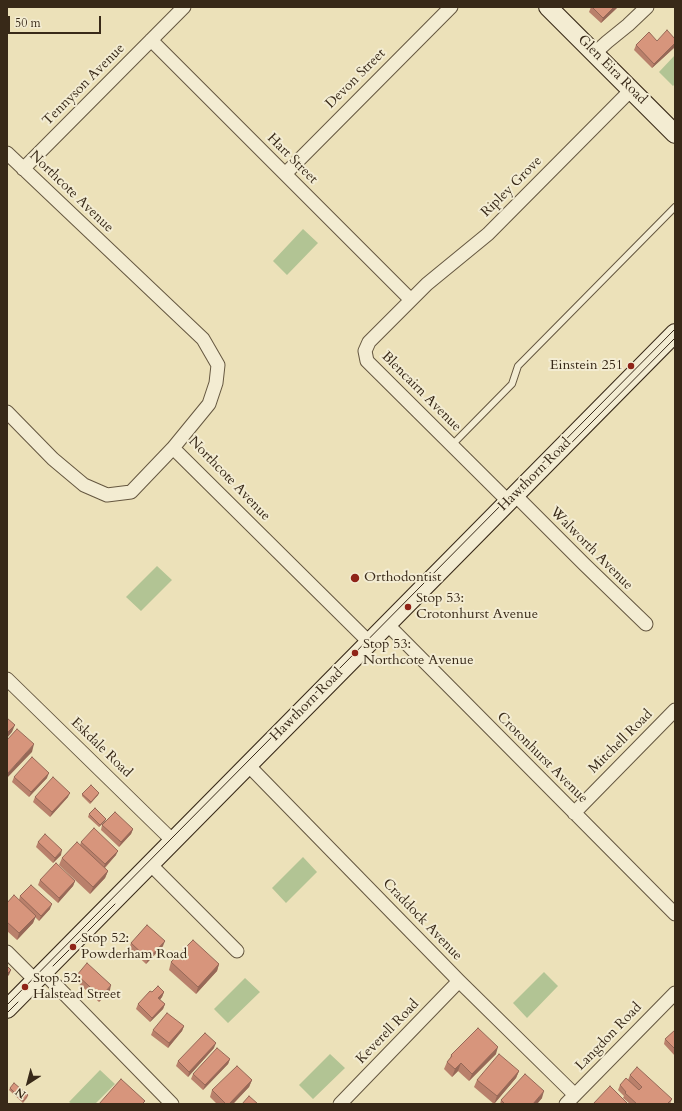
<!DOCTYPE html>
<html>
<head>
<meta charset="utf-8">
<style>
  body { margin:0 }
  #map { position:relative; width:682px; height:1111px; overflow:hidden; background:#ece1b9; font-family:Cardo,serif }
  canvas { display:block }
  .frame { position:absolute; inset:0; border:8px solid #382918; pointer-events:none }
  .north { position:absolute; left:8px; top:1063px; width:40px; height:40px; -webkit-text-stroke:3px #f3ecd2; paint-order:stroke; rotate:216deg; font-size:11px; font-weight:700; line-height:16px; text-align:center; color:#382918 }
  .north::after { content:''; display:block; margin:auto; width:14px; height:18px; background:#382918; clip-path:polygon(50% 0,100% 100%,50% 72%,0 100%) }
  .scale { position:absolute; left:8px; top:16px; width:93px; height:18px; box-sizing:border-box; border:2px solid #382918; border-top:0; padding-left:5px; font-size:12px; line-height:14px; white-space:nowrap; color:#382918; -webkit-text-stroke:3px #f3ecd2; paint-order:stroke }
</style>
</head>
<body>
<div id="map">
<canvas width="682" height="1111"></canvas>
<div class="frame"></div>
<div class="north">N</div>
<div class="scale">50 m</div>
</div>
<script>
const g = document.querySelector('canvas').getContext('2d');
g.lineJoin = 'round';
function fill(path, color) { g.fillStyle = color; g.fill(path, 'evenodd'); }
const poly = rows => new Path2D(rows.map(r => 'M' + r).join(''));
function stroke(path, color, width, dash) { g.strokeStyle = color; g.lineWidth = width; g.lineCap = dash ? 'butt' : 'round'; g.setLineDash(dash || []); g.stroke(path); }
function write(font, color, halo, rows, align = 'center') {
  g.font = font + ' Cardo,serif'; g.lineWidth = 4; g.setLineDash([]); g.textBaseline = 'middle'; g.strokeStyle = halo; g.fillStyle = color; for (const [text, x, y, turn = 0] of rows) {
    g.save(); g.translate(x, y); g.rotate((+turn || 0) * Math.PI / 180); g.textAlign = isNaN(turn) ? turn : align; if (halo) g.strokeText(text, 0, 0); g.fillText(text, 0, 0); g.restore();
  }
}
fill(poly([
  [675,55,675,84,673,86,659,72],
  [303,229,318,243,287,275,273,261],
  [157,566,172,580,141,611,126,597],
  [303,857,317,872,286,903,272,888],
  [544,972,558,986,527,1018,513,1003],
  [245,978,260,992,228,1023,214,1009],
  [330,1054,345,1068,313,1099,299,1085],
  [100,1070,115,1084,95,1104,72,1104,69,1102]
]), '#b2c494');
const service = poly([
  [452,445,512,384,518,366,675,207]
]);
const minor = poly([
  [151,40,411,300],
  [595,53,607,42,628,25,647,7],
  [7,153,203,339,218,365,216,383,209,404,173,448,369,642],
  [23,169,184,7],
  [285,174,451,7],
  [7,412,53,459,84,485,107,495,131,492,173,448],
  [515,495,584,564,646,624],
  [509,502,370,364,367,361,365,351,369,342,427,284,488,234,631,90],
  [387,624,675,914],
  [7,679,173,841],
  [248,765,459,981,575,1095],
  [574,813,675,710],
  [150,864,237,951],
  [7,952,35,980],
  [43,972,172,1104],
  [340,1104,459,981],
  [566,1104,675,993]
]);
const secondary = poly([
  [548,7,675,134],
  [7,1009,675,333]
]);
stroke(service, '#655740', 8);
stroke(minor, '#655740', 15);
stroke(secondary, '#382918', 20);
stroke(service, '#f3ecd2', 6);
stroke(minor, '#f3ecd2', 13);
stroke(secondary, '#f3ecd2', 18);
stroke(poly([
  [508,507,675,338],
  [53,966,115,904],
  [7,1005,675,329],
  [7,1013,18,1002]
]), '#382918', 1);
fill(poly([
  [591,7,618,7,601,23,589,12],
  [675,39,675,47,652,68,634,50,636,45,657,41],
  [14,777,47,778,29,797,12,782],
  [82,794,98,795,90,804,82,796],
  [35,797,68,797,50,817,33,802],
  [89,814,106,819,105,821,99,827,88,817],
  [102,825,133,829,131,834,119,847,101,830],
  [38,842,61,855,53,863,36,847],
  [81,842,116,855,105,868,108,871,105,878,90,894,59,865,62,858,80,845],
  [40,880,75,881,73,886,58,903,38,885],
  [20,896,50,909,39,921,35,917,33,923,17,940,7,931,7,903,19,900],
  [131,943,163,946,146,964,129,948],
  [171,962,219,964,217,971,196,994,169,970],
  [77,975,110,990,99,1002,75,980],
  [152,992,164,992,162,997,160,1000,165,1004,163,1009,150,1022,136,1009,138,1004],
  [184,1026,182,1031,168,1048,151,1035,153,1030],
  [675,1030,675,1056,664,1044,665,1039],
  [214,1048,188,1077,176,1066,178,1061],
  [496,1054,469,1081,458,1071,452,1077,444,1069,447,1062,450,1058,451,1055],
  [230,1059,228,1064,203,1090,191,1079,193,1074],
  [519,1071,516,1078,494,1104,474,1087,477,1080],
  [630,1075,672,1099,670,1104,630,1104,623,1098,624,1096,618,1090,620,1085,628,1080],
  [252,1080,249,1087,233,1104,217,1104,210,1097,212,1090],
  [10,1088,28,1095,27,1098,23,1103,9,1090],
  [542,1098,537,1104,500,1104,501,1100]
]), '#b9806b');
fill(poly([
  [614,7,618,7,601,23,603,18],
  [675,43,675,47,652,68,654,64],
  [15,725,12,732,7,738,7,733],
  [34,744,32,752,7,778,8,773],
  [49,773,47,778,29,797,31,792],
  [70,793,68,797,50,817,52,812],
  [99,793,98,795,90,804,91,802],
  [106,819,105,821,99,827,100,825],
  [133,829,131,834,119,847,121,842],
  [62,850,61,855,53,863,55,858],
  [118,851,116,855,103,869,105,864],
  [108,871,105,878,90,894,93,887],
  [75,881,73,886,58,903,59,898],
  [52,904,50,909,39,921,41,916],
  [36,916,33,923,17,940,19,933],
  [165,941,163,946,146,964,148,959],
  [219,964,217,971,196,994,198,987],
  [11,970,9,975,7,977,7,974],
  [111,985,110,990,99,1002,101,997],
  [164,992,162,997,157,1003,158,998],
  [165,1004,163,1009,150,1022,152,1018],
  [184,1026,182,1031,168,1048,169,1043],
  [216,1043,214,1048,188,1077,189,1072],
  [498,1047,496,1054,469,1081,472,1074],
  [230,1059,228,1064,203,1090,205,1085],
  [461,1063,458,1071,452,1077,455,1069],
  [519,1071,516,1078,494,1104,497,1096],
  [252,1080,249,1087,233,1104,229,1104],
  [544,1091,542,1098,537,1104,533,1104]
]), '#966857');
const building = poly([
  [592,7,614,7,603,18,592,7],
  [667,30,675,39,675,43,654,64,636,45,649,32,657,41,667,30],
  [7,718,15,725,7,733,7,718],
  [17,729,34,744,8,773,7,773,7,740,17,729],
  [32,757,49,773,31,792,14,777,32,757],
  [53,777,70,793,52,812,35,797,53,777],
  [91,785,99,793,91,802,82,794,91,785],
  [95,808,106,819,100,825,89,814,95,808],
  [115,812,133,829,121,842,102,825,115,812],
  [94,828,118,851,105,864,81,842,94,828],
  [45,834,62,850,55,858,38,842,45,834],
  [77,842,108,871,93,887,62,858,77,842],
  [56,863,75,881,59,898,40,880,56,863],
  [31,885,52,904,41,916,20,896,31,885],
  [14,895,36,916,19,933,7,922,7,903,14,895],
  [147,925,165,941,148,959,131,943,147,925],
  [193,940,219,964,198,987,171,962,193,940],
  [87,963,111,985,101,997,77,975,87,963],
  [7,966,11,970,7,974,7,966],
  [158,986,164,992,158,998,165,1004,152,1018,138,1004,150,991,152,992,158,986],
  [167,1013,184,1026,169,1043,153,1030,167,1013],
  [478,1028,498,1047,472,1074,461,1063,455,1069,447,1062,452,1056,451,1055,478,1028],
  [675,1030,675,1049,665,1039,675,1030],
  [205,1033,216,1043,189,1072,178,1061,205,1033],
  [217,1048,230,1059,205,1085,193,1074,217,1048],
  [499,1054,519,1071,497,1096,477,1080,499,1054],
  [237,1066,252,1080,229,1104,226,1104,212,1090,237,1066],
  [637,1067,672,1099,667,1104,637,1104,625,1093,626,1092,620,1085,626,1078,639,1090,642,1087,630,1075,637,1067],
  [525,1074,544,1091,533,1104,505,1104,501,1100,525,1074],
  [121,1079,145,1101,142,1104,99,1104,121,1079],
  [14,1083,28,1095,23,1101,10,1088,14,1083],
  [610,1086,628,1104,593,1104,610,1086],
  [249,1096,258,1104,242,1104,249,1096]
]);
fill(building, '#d7957c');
stroke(building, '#966857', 1);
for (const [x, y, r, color] of [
  [631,366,4,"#8f2418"],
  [355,578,5,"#8f2418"],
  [408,607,4,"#8f2418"],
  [355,653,4,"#8f2418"],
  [73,947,4,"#8f2418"],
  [25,987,4,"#8f2418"]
]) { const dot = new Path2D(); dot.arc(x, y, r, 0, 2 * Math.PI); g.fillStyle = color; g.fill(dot); stroke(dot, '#f3ecd2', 1.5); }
write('14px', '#382918', '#f3ecd2', [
  ["Glen Eira Road",612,70,45],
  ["Devon Street",356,79,-45],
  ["Tennyson Avenue",84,85,-45],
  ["Hart Street",292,159,45],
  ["Ripley Grove",512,187,-45],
  ["Northcote Avenue",71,192,44],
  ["Blencairn Avenue",421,392,45],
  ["Hawthorn Road",535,475,-45],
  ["Northcote Avenue",229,479,46],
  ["Walworth Avenue",591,549,45],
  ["Hawthorn Road",307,705,-45],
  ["Mitchell Road",621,742,-45],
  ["Eskdale Road",101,748,44],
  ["Crotonhurst Avenue",542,758,45],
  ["Craddock Avenue",422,920,46],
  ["Keverell Road",388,1032,-46],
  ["Langdon Road",609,1037,-46]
]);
write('14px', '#382918', '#f3ecd2', [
  ["Einstein 251",623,366,"right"],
  ["Orthodontist",364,578],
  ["Stop 53:",416,599],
  ["Crotonhurst Avenue",416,615],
  ["Stop 53:",363,645],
  ["Northcote Avenue",363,661],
  ["Stop 52:",81,939],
  ["Powderham Road",81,955],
  ["Stop 52:",33,979],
  ["Halstead Street",33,995]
], 'left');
</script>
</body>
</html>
